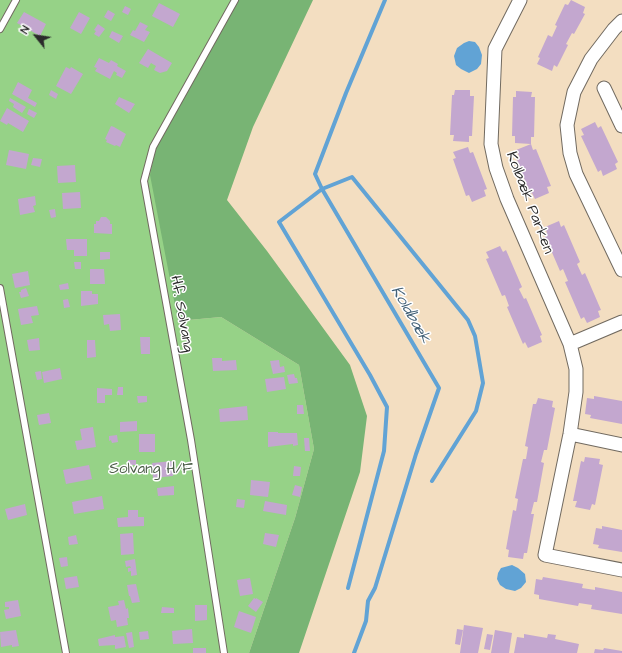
<!DOCTYPE html>
<html>
<head>
<meta charset="utf-8">
<style>
  body { margin:0 }
  #map { position:relative; width:622px; height:653px; overflow:hidden; background:#f3dec1; font-family:"Architects Daughter",sans-serif }
  canvas { display:block }
  .north { position:absolute; left:16px; top:16px; width:40px; height:40px; -webkit-text-stroke:3px #fff; paint-order:stroke; rotate:300deg; font-size:11px; font-weight:700; line-height:16px; text-align:center; color:#2b2b2b }
  .north::after { content:''; display:block; margin:auto; width:14px; height:18px; background:#2b2b2b; clip-path:polygon(50% 0,100% 100%,50% 72%,0 100%) }
</style>
</head>
<body>
<div id="map">
<canvas width="622" height="653"></canvas>
<div class="north">N</div>
</div>
<script>
const g = document.querySelector('canvas').getContext('2d');
g.lineJoin = 'round';
function fill(path, color) { g.fillStyle = color; g.fill(path, 'evenodd'); }
const poly = rows => new Path2D(rows.map(r => 'M' + r).join(''));
function stroke(path, color, width, dash) { g.strokeStyle = color; g.lineWidth = width; g.lineCap = dash ? 'butt' : 'round'; g.setLineDash(dash || []); g.stroke(path); }
function write(font, color, halo, rows, align = 'center') {
  g.font = font + ' "Architects Daughter",sans-serif'; g.lineWidth = 3; g.setLineDash([]); g.textBaseline = 'middle'; g.strokeStyle = halo; g.fillStyle = color; for (const [text, x, y, turn = 0] of rows) {
    g.save(); g.translate(x, y); g.rotate((+turn || 0) * Math.PI / 180); g.textAlign = isNaN(turn) ? turn : align; if (halo) g.strokeText(text, 0, 0); g.fillText(text, 0, 0); g.restore();
  }
}
fill(poly([
  [0,0,238,0,168,123,178,321,221,317,299,365,314,449,295,518,249,653,0,653]
]), '#96d287');
fill(poly([
  [238,0,313,0,253,127,227,200,267,251,350,365,367,416,360,472,299,653,249,653,295,518,314,449,299,365,221,317,178,321,150,175,156,147,168,123]
]), '#78b474');
fill(poly([
  [469,41,475,42,479,47,482,55,481,64,477,69,469,73,461,69,456,65,454,56,457,48,464,43],
  [512,565,518,568,525,574,526,582,521,588,515,591,506,589,500,585,497,579,498,573,501,568]
]), '#61a3d5');
stroke(poly([
  [348,588,384,451,387,407,370,375,279,222,322,189,352,177,468,320,475,336,483,383,476,411,432,481],
  [354,653,366,621,368,601,375,588,416,454,439,388,322,189,315,174,346,93,385,0]
]), '#61a3d5', 4);
fill(poly([
  [571,0,585,7,583,13,585,14,574,34,572,33,566,44,568,45,557,67,554,65,552,71,537,64,540,58,538,57,548,35,552,37,557,26,555,25,565,4,568,5],
  [159,3,180,14,173,27,152,16],
  [125,6,131,9,128,15,122,12],
  [108,10,115,14,111,21,104,17],
  [24,12,46,24,40,36,17,23],
  [79,12,90,18,81,34,70,28],
  [140,22,148,26,145,30,150,32,144,42,130,35,133,30,135,31],
  [98,24,105,29,99,37,94,34,96,31,94,30],
  [112,31,123,36,119,43,109,37],
  [148,49,172,63,167,71,160,73,154,70,156,66,151,63,148,68,139,63],
  [99,58,109,63,111,60,118,64,117,66,126,71,122,78,116,75,117,73,114,71,110,79,95,71,97,68,94,67],
  [66,67,70,69,71,67,83,74,71,94,56,86],
  [18,82,32,90,28,98,37,103,35,107,12,94],
  [51,90,58,94,56,99,49,95],
  [455,90,470,90,470,96,474,96,472,136,469,136,469,142,453,141,454,135,450,135,452,95,454,95],
  [516,91,532,92,531,97,535,97,534,137,531,137,531,144,515,143,515,136,512,136,513,97,516,97],
  [119,97,135,104,129,113,115,104],
  [10,98,26,107,22,113,13,107,14,104,9,101],
  [7,108,29,121,23,132,8,123,7,125,0,121],
  [29,109,37,113,34,118,27,114],
  [595,122,598,128,601,126,618,162,615,164,617,169,603,176,601,170,598,172,581,136,584,135,581,129],
  [111,126,114,127,126,134,120,147,116,145,115,146,106,142,107,140,105,139],
  [531,144,533,150,536,149,551,186,547,187,549,193,535,199,532,193,530,194,516,157,519,156,516,150],
  [468,147,470,153,473,152,487,189,484,190,486,196,472,202,469,195,466,196,453,159,456,158,453,152],
  [9,150,29,154,26,169,6,165],
  [33,158,42,159,40,167,31,165],
  [75,165,76,182,58,183,57,166],
  [80,192,81,208,63,209,62,193],
  [35,196,36,205,33,206,35,212,20,215,18,199],
  [55,209,56,217,51,218,49,210],
  [101,217,106,217,110,221,110,224,112,224,112,234,94,233,94,224,96,224,96,221,99,221],
  [559,221,561,227,564,225,580,262,577,264,582,275,585,273,601,310,598,311,600,317,587,323,584,317,581,319,565,282,568,281,563,269,560,271,544,234,547,233,545,227],
  [66,239,87,239,87,256,74,256,74,250,67,250],
  [500,246,503,252,506,250,522,287,519,289,524,299,526,298,542,335,540,336,542,342,528,348,525,342,523,344,507,307,509,306,505,295,502,296,486,259,489,258,486,252],
  [100,252,110,252,110,259,100,260],
  [74,262,81,262,81,269,75,269],
  [90,269,104,269,105,284,90,284],
  [28,271,30,285,15,288,12,274],
  [68,283,69,289,60,290,59,285],
  [26,288,29,296,21,298,19,292,21,292,21,290],
  [81,291,92,291,92,294,98,294,98,304,81,306],
  [68,299,70,307,64,308,63,300],
  [37,306,39,315,31,316,33,323,21,325,18,309],
  [120,314,121,330,110,331,109,324,104,325,103,315],
  [140,337,150,337,150,354,141,354],
  [39,338,40,350,29,351,27,340],
  [87,340,95,340,96,357,87,358],
  [212,358,222,358,222,361,236,360,237,370,213,371],
  [279,360,280,367,284,366,285,372,273,374,270,361],
  [60,368,62,379,44,383,42,372],
  [41,371,42,379,37,380,35,372],
  [294,374,295,378,297,378,298,383,289,384,287,375],
  [284,377,286,389,267,392,265,379],
  [118,387,123,387,123,395,117,395],
  [97,388,112,389,112,395,105,395,105,403,97,403],
  [137,396,147,396,147,402,138,403],
  [594,396,622,401,622,424,590,418,591,415,585,414,587,398,594,399],
  [538,398,553,401,552,407,555,408,547,450,544,450,541,462,544,463,537,502,534,502,531,514,534,514,527,553,524,553,523,559,508,557,509,550,506,549,513,510,516,511,518,499,515,498,523,459,526,459,528,447,525,446,533,404,536,404],
  [297,405,303,405,304,414,297,414],
  [247,406,248,420,220,422,219,409],
  [49,413,51,423,39,425,37,415],
  [137,421,137,431,120,432,120,422],
  [93,427,96,447,77,450,75,441,82,440,80,429],
  [268,432,278,432,278,433,297,433,298,445,293,446,293,444,268,447],
  [139,434,155,434,155,452,139,452],
  [117,435,118,442,112,443,111,440,109,441,109,436],
  [304,438,309,438,310,451,305,451],
  [585,457,600,459,599,464,603,465,595,505,592,504,590,510,575,507,577,501,573,501,581,461,584,462],
  [128,460,136,460,136,465,128,465],
  [173,461,173,476,153,478,152,463],
  [89,465,92,479,66,484,63,470],
  [294,466,301,467,300,476,293,476],
  [251,480,270,482,268,497,250,495],
  [295,485,302,487,300,497,292,495],
  [174,486,174,495,158,496,157,488],
  [102,496,104,509,74,514,72,502],
  [237,499,245,500,244,508,236,507],
  [265,501,287,505,286,515,263,511],
  [25,504,27,515,8,520,5,509],
  [128,510,138,510,138,517,144,517,144,526,118,527,117,518,128,517],
  [602,526,622,530,622,552,598,548,599,545,593,544,596,528,602,529],
  [133,533,134,554,121,555,120,534],
  [265,533,279,535,276,547,263,544],
  [76,535,78,544,69,545,68,537],
  [67,557,68,566,61,567,59,558],
  [135,559,137,575,131,576,131,571,128,572,128,568,131,568,130,566,126,567,125,561],
  [77,576,79,587,66,589,64,578],
  [543,577,583,584,582,588,595,590,595,587,622,592,622,614,591,609,592,605,579,603,578,606,539,599,539,595,534,594,536,579,542,580],
  [250,578,253,594,240,596,237,580],
  [136,584,140,602,132,603,130,596,129,596,127,585],
  [254,598,256,599,256,598,263,602,256,612,248,606],
  [18,600,21,616,6,619,4,610,9,609,9,607,5,607,5,602],
  [124,600,126,609,128,608,129,618,127,618,128,625,117,627,116,620,111,621,108,607,119,605,118,601],
  [195,605,207,605,207,620,195,621],
  [162,607,174,608,174,613,161,613],
  [239,611,256,617,251,633,234,627],
  [464,625,483,628,478,653,460,653],
  [192,629,193,643,173,644,172,631],
  [457,629,463,630,460,645,455,644],
  [16,630,19,646,12,647,12,645,1,647,0,632],
  [495,630,512,633,509,653,491,653],
  [148,631,149,639,140,640,139,632],
  [132,632,134,647,129,648,126,633],
  [487,634,493,635,490,650,484,649],
  [524,634,547,638,548,634,556,635,555,639,579,644,577,653,514,653,517,637,524,638],
  [115,635,115,637,124,636,126,647,115,649,115,645,99,646,98,639],
  [193,648,206,648,206,653,193,653],
  [604,648,622,651,622,653,594,653,595,649,603,650]
]), '#c3a7cf');
const lane = poly([
  [0,29,16,0],
  [0,288,66,653],
  [224,653,191,440,144,181,153,147,235,0]
]);
const street = poly([
  [520,0,495,49,491,144,496,168,507,199,570,344,576,369,576,392,570,434,545,555,622,570],
  [622,21,614,29,591,59,574,92,567,125,570,153,576,174,622,270],
  [604,88,622,126],
  [570,344,622,322],
  [570,434,622,445]
]);
stroke(lane, '#716a60', 8);
stroke(street, '#716a60', 15);
stroke(lane, '#fff', 6);
stroke(street, '#fff', 13);
write('15px', '#2b2b2b', '#fff', [
  ["Kolbæk Parken",529,203,69],
  ["Hf. Solvang",181,314,80]
]);
write('15px', '#4b5d47', '#fff', [
  ["Solvang H/F",151,470]
]);
write('italic 16px', '#436177', '#fff', [
  ["Koldbæk",410,315,60]
]);
</script>
</body>
</html>
